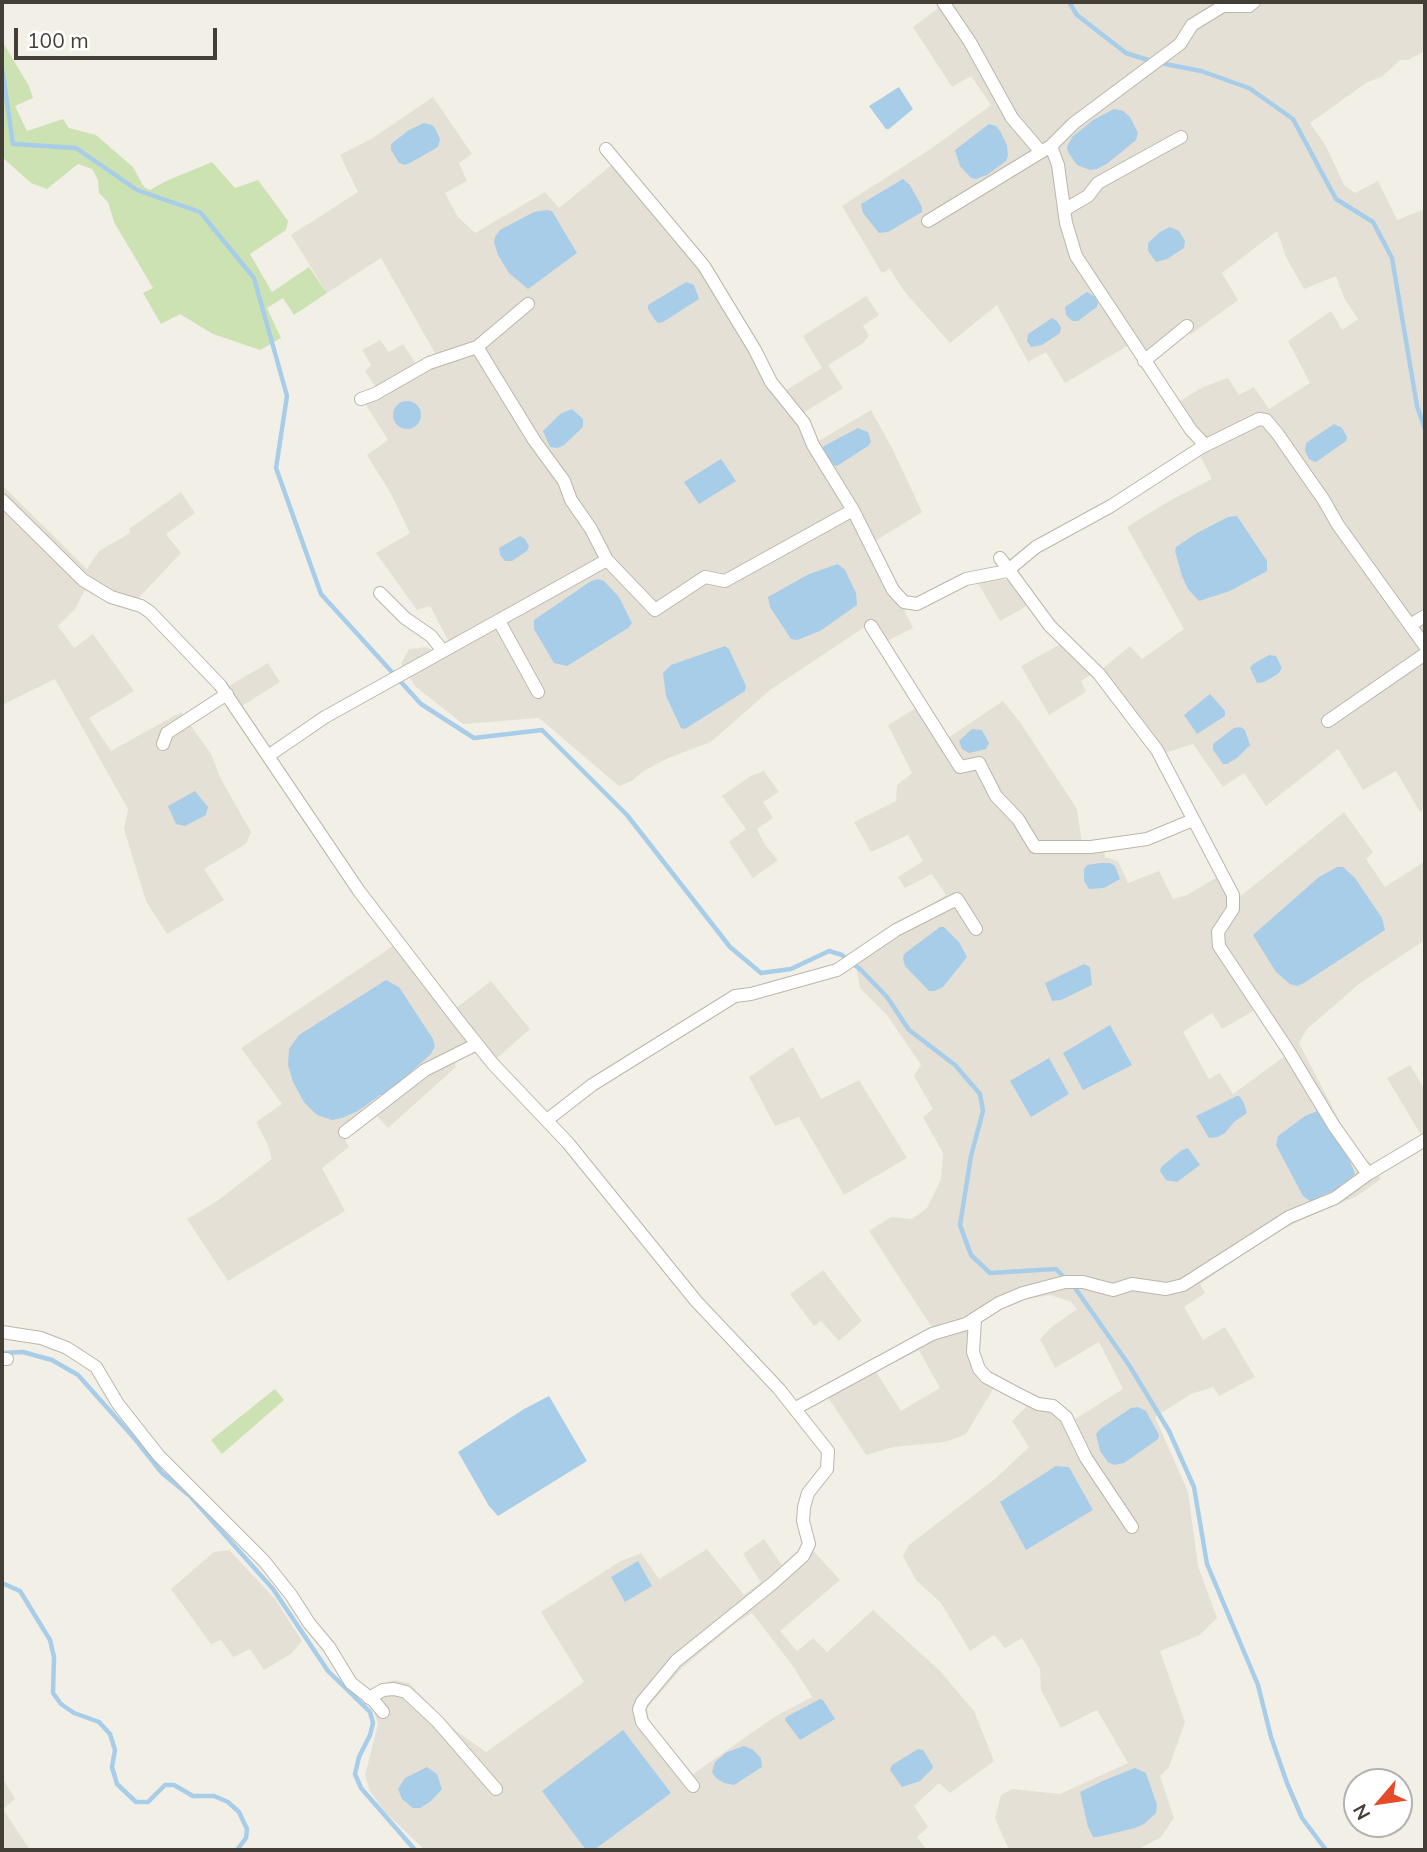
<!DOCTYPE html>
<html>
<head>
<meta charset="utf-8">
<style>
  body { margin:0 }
  #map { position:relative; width:1427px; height:1852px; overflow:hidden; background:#f2efe7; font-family:Mulish,sans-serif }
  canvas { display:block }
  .frame { position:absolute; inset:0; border:4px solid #443f36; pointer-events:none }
  .north { position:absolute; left:1343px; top:1768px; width:70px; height:70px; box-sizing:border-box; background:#fff; border:2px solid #b4b2af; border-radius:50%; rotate:241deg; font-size:19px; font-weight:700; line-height:28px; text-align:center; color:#443f36 }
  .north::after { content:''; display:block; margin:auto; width:24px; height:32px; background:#e54a2a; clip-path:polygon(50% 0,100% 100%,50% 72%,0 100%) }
  .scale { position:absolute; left:14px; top:28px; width:203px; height:32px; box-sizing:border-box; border:4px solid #443f36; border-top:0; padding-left:9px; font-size:21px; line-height:24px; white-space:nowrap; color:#443f36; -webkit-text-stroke:5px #fff; paint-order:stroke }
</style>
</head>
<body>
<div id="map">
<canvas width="1427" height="1852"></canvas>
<div class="frame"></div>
<div class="north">N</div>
<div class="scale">100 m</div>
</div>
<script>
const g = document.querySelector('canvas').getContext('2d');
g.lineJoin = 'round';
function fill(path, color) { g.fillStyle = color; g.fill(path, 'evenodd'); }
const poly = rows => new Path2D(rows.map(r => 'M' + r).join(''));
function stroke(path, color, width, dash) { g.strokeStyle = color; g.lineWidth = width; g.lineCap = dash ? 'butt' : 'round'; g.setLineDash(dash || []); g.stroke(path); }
fill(poly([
  [939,2,1425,2,1425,55,1423,52,1408,60,1400,60,1383,76,1366,83,1310,123,1326,146,1344,185,1355,193,1378,181,1397,220,1425,209,1425,809,1420,812,1396,771,1363,790,1338,749,1266,806,1244,773,1223,787,1193,744,1165,753,1101,670,1130,646,1142,659,1184,629,1127,527,1171,500,1212,479,1200,455,1198,443,1129,345,1065,383,1046,352,1028,362,997,305,950,343,904,291,890,269,882,273,842,206,932,148,991,105,971,76,952,87,913,27,941,6],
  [1277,231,1286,257,1304,289,1336,276,1344,298,1358,319,1342,330,1331,311,1288,341,1310,383,1269,409,1254,387,1239,395,1228,378,1203,387,1177,403,1150,360,1188,331,1190,335,1238,300,1222,273],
  [433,97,472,154,459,163,467,181,445,193,458,217,475,233,545,192,559,208,614,163,669,218,783,392,822,368,803,336,866,296,879,315,863,326,869,336,863,343,828,365,843,388,802,414,817,442,871,410,892,448,922,512,872,543,905,599,905,612,913,628,879,645,866,626,770,690,711,742,668,758,642,772,632,781,619,786,539,718,463,724,416,687,401,664,409,649,427,647,431,650,448,640,430,606,417,610,376,553,410,533,391,494,367,455,388,440,366,405,376,388,365,371,371,365,362,350,380,340,389,352,403,344,418,367,436,355,381,258,327,293,291,235,358,192,340,155,373,138],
  [2,485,87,569,99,551,130,533,129,529,181,492,195,513,166,534,181,553,129,608,111,604,85,590,75,609,58,626,74,648,93,634,134,691,89,718,111,751,181,712,211,754,221,779,251,832,246,844,204,869,224,900,167,934,146,901,124,829,128,809,55,679,2,705],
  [983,578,1011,580,1029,605,1000,621,976,580],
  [1061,644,1092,674,1081,681,1086,692,1049,715,1021,666],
  [268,663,280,682,242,706,227,687],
  [1003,701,1020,722,1077,809,1082,843,1103,842,1105,857,1118,861,1128,883,1159,871,1173,899,1187,895,1226,872,1241,896,1344,812,1373,852,1366,859,1385,887,1425,861,1425,940,1359,984,1307,1029,1299,1043,1339,1120,1364,1160,1370,1162,1381,1179,1357,1196,1293,1224,1268,1237,1200,1284,1205,1293,1184,1307,1203,1340,1225,1327,1255,1377,1219,1396,1213,1387,1191,1394,1155,1417,1188,1492,1198,1566,1217,1618,1200,1635,1160,1651,1185,1722,1169,1767,1160,1776,1174,1818,1161,1837,1137,1850,1009,1850,995,1818,1001,1795,1012,1789,1060,1794,1128,1763,1097,1710,1061,1728,1041,1690,1040,1669,1022,1638,1005,1648,994,1635,970,1651,941,1603,916,1580,903,1556,909,1545,995,1479,1029,1447,1012,1421,1028,1405,995,1386,966,1434,945,1442,893,1447,866,1455,821,1387,933,1329,869,1231,891,1217,912,1219,927,1208,941,1179,943,1153,923,1117,933,1109,914,1076,921,1065,887,1015,860,988,853,951,946,895,932,874,905,888,898,877,923,861,908,835,871,852,854,822,896,801,897,785,912,773,888,725,924,703,948,738],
  [1257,1009,1285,1056,1233,1094,1220,1073,1209,1079,1183,1032,1212,1013,1222,1029],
  [1050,1295,1071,1302,1077,1309,1053,1326,1040,1339,1055,1368,1099,1342,1123,1389,1075,1419,1069,1413,986,1374,976,1343,982,1321,1002,1307,1018,1301],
  [919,1350,940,1388,901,1411,876,1372],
  [764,771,779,792,763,802,773,818,757,829,765,845,778,860,753,878,729,842,746,829,722,796,751,776],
  [396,944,456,1008,491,981,530,1029,489,1065,477,1053,472,1052,454,1062,456,1067,388,1128,377,1116,345,1140,349,1147,322,1168,345,1211,228,1281,187,1219,217,1201,272,1159,267,1143,256,1122,282,1104,241,1048],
  [793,1047,821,1099,859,1080,907,1158,844,1195,799,1117,775,1126,749,1077],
  [1410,1065,1425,1090,1425,1136,1421,1135,1387,1078],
  [823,1270,862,1321,839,1341,821,1321,814,1326,790,1294],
  [764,1539,782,1565,806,1543,840,1580,780,1631,797,1651,813,1638,827,1652,873,1610,940,1671,974,1711,994,1761,950,1793,939,1783,914,1806,928,1827,917,1837,927,1850,425,1850,385,1812,370,1791,365,1775,378,1724,374,1712,364,1699,367,1694,383,1684,394,1680,409,1683,456,1731,486,1752,584,1682,541,1612,619,1562,641,1553,659,1579,707,1549,744,1595,761,1582,743,1554],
  [752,1613,793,1666,812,1697,776,1716,693,1774,649,1720,647,1708,682,1668,736,1623],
  [229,1550,275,1599,302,1641,291,1654,264,1670,250,1649,233,1657,221,1640,211,1644,171,1589,214,1552],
  [2,1777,15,1799,3,1809,30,1850,2,1850]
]), '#e5e0d5');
fill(poly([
  [2,41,29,86,33,98,15,106,27,131,63,119,69,128,96,135,133,167,144,187,150,190,166,181,212,162,235,188,258,180,288,221,286,230,250,254,272,292,309,267,327,293,294,315,283,298,267,308,281,338,260,350,213,334,180,314,161,324,143,293,153,288,114,222,108,202,99,193,98,180,92,169,78,164,47,189,31,183,2,157],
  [275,1389,284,1400,222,1454,211,1440]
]), '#cce2b3');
fill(poly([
  [899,87,913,109,889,129,886,129,869,106],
  [1114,109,1123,111,1130,117,1138,133,1136,140,1108,163,1097,169,1090,170,1077,165,1068,152,1067,147,1072,137,1093,120],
  [424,123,432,125,436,130,440,139,438,147,410,163,405,165,399,163,391,150,391,144,409,130],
  [989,124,996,126,1000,131,1007,145,1008,156,1006,161,987,175,976,179,971,178,960,166,955,150],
  [903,179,910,185,922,207,922,212,888,232,879,233,863,213,861,204],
  [547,210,552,211,577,253,528,289,509,273,498,255,494,242,495,237,500,230,534,212],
  [1170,227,1179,231,1185,241,1184,248,1167,259,1156,262,1148,251,1148,243,1160,232],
  [686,282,694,285,699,299,663,322,658,323,655,320,648,309,648,305],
  [1087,292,1095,297,1098,303,1097,307,1078,321,1072,321,1066,315,1065,307],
  [1052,318,1057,321,1061,327,1060,333,1042,345,1031,347,1027,341,1028,334],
  '393 415a14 14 0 1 1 28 0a14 14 0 1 1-28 0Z',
  [572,409,583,419,583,427,564,445,558,448,550,447,543,431,560,414],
  [1334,424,1342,428,1347,437,1346,441,1319,460,1315,462,1309,459,1305,451,1306,443],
  [858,428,868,432,871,442,868,446,837,466,830,464,822,449,824,446],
  [721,459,736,481,699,504,684,482],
  [1237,516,1267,561,1267,571,1230,591,1199,601,1188,589,1182,576,1175,551,1176,547,1197,533,1228,517],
  [520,536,525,539,529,546,527,551,512,561,505,561,500,555,499,548],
  [838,564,845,570,856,593,857,605,820,631,797,640,791,639,770,607,768,597,809,574],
  [598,579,604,581,619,597,632,623,628,628,567,666,554,663,534,629,534,620,591,581],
  [725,646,729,649,746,686,745,691,685,729,681,728,666,696,663,673,671,665],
  [1269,655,1276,656,1282,668,1278,674,1264,682,1257,683,1250,668,1253,664],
  [1210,694,1225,711,1225,716,1197,734,1184,715],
  [1240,727,1245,730,1250,745,1237,758,1227,764,1223,764,1213,750,1213,744,1234,728],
  [972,729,982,730,989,743,986,749,969,753,962,749,959,741],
  [195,791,208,807,206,815,185,826,176,824,168,806],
  [1100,863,1110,863,1115,866,1120,879,1104,888,1089,889,1084,881,1084,869,1087,865],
  [1337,867,1343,867,1355,878,1382,918,1385,930,1304,983,1297,986,1290,984,1276,972,1253,935,1319,877],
  [940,927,944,927,959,942,967,957,943,987,935,991,929,991,905,966,903,959,904,954],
  [1084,964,1090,967,1092,985,1061,1000,1052,1001,1045,983],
  [386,980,399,987,433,1039,435,1046,431,1054,385,1095,380,1095,358,1111,342,1118,332,1120,317,1115,304,1102,293,1082,288,1065,289,1049,299,1035],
  [1110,1025,1132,1065,1083,1090,1063,1053],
  [1049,1058,1069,1094,1031,1117,1010,1081],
  [1237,1096,1239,1096,1243,1101,1247,1113,1234,1122,1225,1133,1218,1137,1209,1138,1196,1116],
  [1317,1111,1350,1161,1355,1174,1335,1190,1310,1201,1303,1196,1276,1145,1278,1136,1305,1116],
  [1188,1148,1200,1165,1177,1182,1166,1180,1160,1171,1161,1167,1182,1150],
  [549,1396,587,1461,498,1516,489,1506,458,1452,524,1409],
  [1138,1407,1146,1411,1159,1435,1158,1439,1124,1463,1114,1465,1108,1462,1100,1451,1096,1434,1100,1429,1131,1408],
  [1056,1466,1069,1467,1093,1510,1026,1550,1000,1502],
  [638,1561,652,1586,625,1602,611,1577],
  [820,1699,823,1700,835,1719,800,1740,785,1720,786,1717],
  [623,1730,671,1793,594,1850,586,1850,542,1791],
  [744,1746,752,1749,761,1758,762,1767,734,1785,724,1783,716,1778,712,1772,715,1762,727,1752],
  [918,1749,923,1750,933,1766,932,1769,920,1781,902,1787,890,1770,892,1765],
  [427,1767,437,1774,442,1789,430,1802,420,1808,413,1808,402,1799,398,1789,405,1778],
  [1135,1768,1146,1773,1157,1805,1156,1813,1144,1824,1135,1828,1098,1837,1093,1837,1088,1827,1080,1792,1105,1780]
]), '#a8cde9');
stroke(poly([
  [1069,2,1077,15,1126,53,1151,61],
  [1160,63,1201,71,1249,88,1293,119,1336,199,1373,222,1392,258,1417,406,1425,429],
  [2,68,13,144,76,148,137,190,200,212,254,278,287,396,276,468,321,594,421,704,474,738,542,730,627,815,730,947,761,973,791,969,829,951,842,955,861,970,887,997,909,1030,955,1065,980,1094,983,1111,971,1156,960,1225,971,1255,990,1273,1056,1269,1066,1279],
  [1073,1285,1129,1365,1169,1431,1194,1487,1207,1564,1258,1685,1271,1737,1287,1783,1302,1818,1326,1850],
  [2,1353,23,1352,52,1360,78,1375,135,1439,162,1473,190,1496,273,1589,328,1671,370,1712,373,1723,370,1735,359,1757,355,1774,361,1788,415,1850],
  [2,1583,20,1591,50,1640,54,1657,53,1693,61,1704,74,1713,99,1722,110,1734,115,1750,112,1767,117,1784,136,1802,148,1802,165,1785,174,1785,193,1796,214,1796,228,1802,239,1812,247,1829,246,1838,237,1850]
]), '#a8cde9', 4.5);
const minor = poly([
  [943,2,970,42,1012,118,1041,152],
  [1051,146,1058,165,1066,223,1076,256,1191,430,1205,445],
  [606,149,704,266,755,350,771,382,804,423,813,445,853,510,893,590,904,602,917,604,966,579,1007,571,1036,547,1111,506,1202,447,1259,419,1266,420,1277,433,1323,499,1338,525,1425,646],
  [1064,210,1088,196,1098,183,1181,137],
  [928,221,1051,146,1074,123,1180,44,1192,25,1223,6,1249,6,1254,2],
  [477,347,528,304],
  [1144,361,1187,326],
  [361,399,375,394,429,363,477,347,534,440,564,481,571,500,591,529,607,560],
  [2,500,83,580,111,597,141,606,150,612,220,685,359,891,461,1024,493,1064,568,1143,696,1301,779,1389,828,1451,827,1469,808,1493,804,1507,803,1521,809,1544,803,1556,773,1583,676,1661,642,1702,639,1709,642,1722,693,1786],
  [1000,558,1050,626,1099,674,1157,750,1233,895,1233,909,1218,932,1219,946,1288,1050,1334,1126,1368,1174],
  [380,593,405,618,431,636,443,651],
  [499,621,538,692],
  [1410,625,1425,616],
  [871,626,960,767,979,763,996,796,1018,819,1035,847,1091,847,1147,839,1193,820],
  [1328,721,1425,654],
  [163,744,167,733,227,694],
  [268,756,325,717,607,560,655,610,705,577,725,581,853,510],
  [547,1120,592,1085,735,996,751,994,837,970,896,930,957,899,976,929],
  [345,1132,425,1070,477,1044],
  [975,1319,973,1352,979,1369,986,1377,1016,1393,1038,1404,1053,1406,1066,1417,1086,1458,1132,1527],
  [2,1332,41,1338,67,1348,96,1367,118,1404,159,1456,264,1561,291,1595,309,1623,329,1647,351,1683,374,1701,383,1712],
  [2,1359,7,1359],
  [796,1408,932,1334,966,1324,999,1303,1023,1293,1065,1282,1083,1282,1113,1290,1132,1284,1166,1289,1183,1285,1289,1217,1335,1198,1368,1174,1425,1140],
  [369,1698,383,1690,394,1689,406,1692,437,1721,496,1789]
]);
stroke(minor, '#bcb6aa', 14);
stroke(minor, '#fff', 12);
</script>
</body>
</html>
